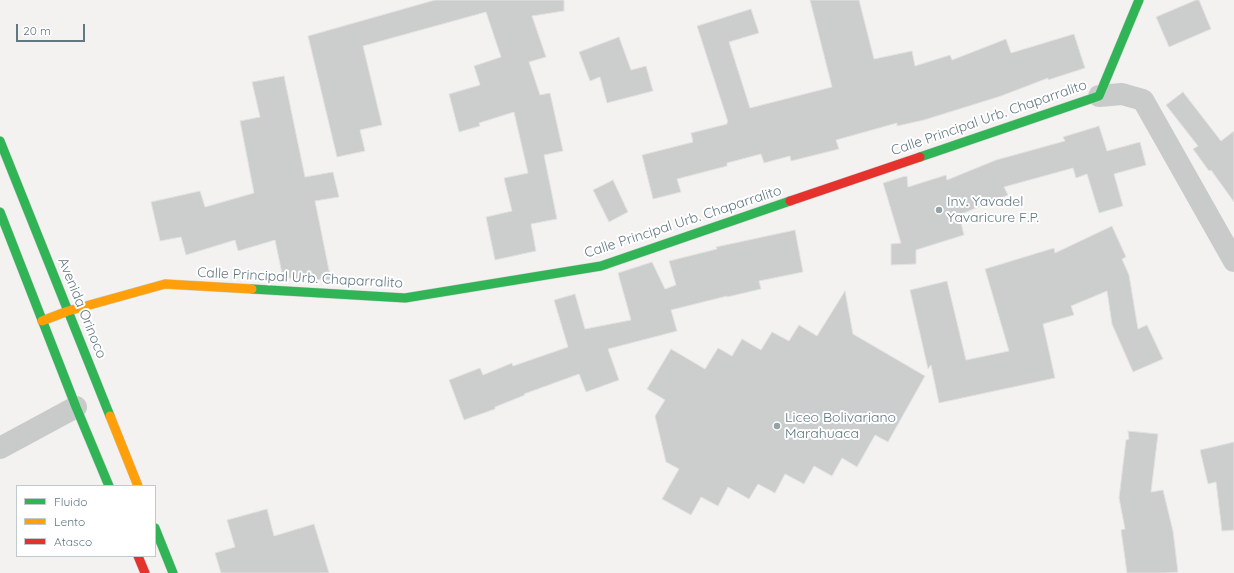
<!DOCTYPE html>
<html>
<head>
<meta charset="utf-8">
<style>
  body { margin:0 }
  #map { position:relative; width:1234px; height:573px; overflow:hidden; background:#f3f2f0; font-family:Quicksand,sans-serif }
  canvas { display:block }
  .legend { position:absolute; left:16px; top:485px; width:140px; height:72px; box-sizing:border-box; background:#fff; border:1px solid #c0c9cd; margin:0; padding:5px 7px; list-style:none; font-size:12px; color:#617882 }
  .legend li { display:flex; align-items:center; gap:8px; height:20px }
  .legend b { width:20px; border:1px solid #c0c9cd }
  .scale { position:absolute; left:16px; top:24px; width:69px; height:18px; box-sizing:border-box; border:2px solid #617882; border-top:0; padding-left:5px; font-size:12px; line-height:14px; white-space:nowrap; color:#617882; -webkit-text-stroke:3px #fff; paint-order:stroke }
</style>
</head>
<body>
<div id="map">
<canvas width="1234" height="573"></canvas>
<ul class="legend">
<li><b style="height:5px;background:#30b455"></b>Fluido</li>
<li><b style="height:5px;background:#ff9f0a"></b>Lento</li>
<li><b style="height:5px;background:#e5322d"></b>Atasco</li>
</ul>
<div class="scale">20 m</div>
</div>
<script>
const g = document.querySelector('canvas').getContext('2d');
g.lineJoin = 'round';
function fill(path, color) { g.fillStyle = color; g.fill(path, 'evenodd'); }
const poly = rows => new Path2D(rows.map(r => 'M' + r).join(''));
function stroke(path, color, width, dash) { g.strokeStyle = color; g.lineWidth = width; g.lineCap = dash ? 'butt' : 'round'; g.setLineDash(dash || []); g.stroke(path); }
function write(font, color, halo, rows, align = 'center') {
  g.font = font + ' Quicksand,sans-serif'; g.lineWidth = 4; g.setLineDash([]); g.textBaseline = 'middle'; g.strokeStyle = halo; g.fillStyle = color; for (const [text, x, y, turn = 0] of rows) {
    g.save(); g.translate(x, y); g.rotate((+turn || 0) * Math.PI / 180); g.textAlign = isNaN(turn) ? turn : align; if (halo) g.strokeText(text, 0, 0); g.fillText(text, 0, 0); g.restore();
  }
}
const building = poly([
  [435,0,564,0,564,11,532,16,546,57,529,62,540,95,550,93,563,151,544,155,557,219,531,224,536,251,495,260,486,217,512,211,504,178,528,173,514,112,479,123,480,126,459,132,449,94,480,85,474,66,501,57,486,12,363,46,382,125,360,130,365,151,337,157,308,36,435,0],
  [810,0,859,0,874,59,912,51,915,66,950,55,952,60,1006,39,1011,53,1074,34,1085,68,1048,80,1048,78,1001,96,924,120,897,126,897,123,836,140,839,149,791,161,790,156,764,163,761,154,727,163,727,166,677,179,681,192,653,199,642,155,693,142,691,133,727,124,727,122,728,122,697,26,751,9,759,33,729,42,750,108,832,87,810,0],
  [1196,0,1199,0,1211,29,1169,47,1156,17,1196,0],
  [619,37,631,70,646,66,653,91,607,103,600,77,590,81,579,52,619,37],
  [284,76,305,177,333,172,339,197,315,201,331,280,283,278,275,240,238,251,235,240,186,255,181,237,160,241,151,202,200,191,205,207,254,193,240,121,260,117,252,82,284,76],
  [1183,92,1221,141,1234,131,1234,202,1211,170,1209,171,1193,149,1198,146,1166,105,1183,92],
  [1099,126,1107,151,1140,142,1146,165,1114,174,1123,206,1099,213,1087,174,1076,178,1073,168,1004,187,1008,195,959,215,964,235,916,250,916,264,891,265,891,244,901,243,883,183,902,177,907,176,908,187,946,175,947,180,996,160,1065,141,1063,137,1099,126],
  [613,180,628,212,609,222,593,190,613,180],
  [1112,226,1126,257,1122,259,1129,275,1138,329,1147,325,1163,359,1133,372,1112,324,1107,291,1071,306,1074,315,1043,324,1055,378,939,403,931,365,928,369,910,290,947,281,966,360,1009,351,985,269,1054,248,1055,253,1112,226],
  [795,230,803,272,759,281,761,289,727,297,727,296,671,310,677,331,608,349,619,380,586,392,579,374,524,394,525,395,495,407,495,409,464,420,449,380,480,368,483,375,512,363,513,366,568,347,554,300,575,294,585,329,631,320,618,273,652,262,665,289,676,285,669,261,717,249,716,247,795,230],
  [845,291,853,334,925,376,888,442,875,435,857,467,842,458,832,476,814,466,804,484,785,474,775,493,758,484,749,499,728,487,718,506,701,497,691,515,662,499,679,469,666,462,655,416,665,400,647,389,671,349,705,369,718,348,732,356,742,339,761,350,772,332,789,341,799,325,817,336,845,291],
  [1128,431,1158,434,1151,492,1163,490,1173,531,1178,572,1165,573,1127,573,1121,530,1125,529,1119,498,1126,440,1129,439,1128,431],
  [1234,442,1234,530,1222,531,1216,482,1208,484,1200,450,1234,442],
  [267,509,274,536,314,524,329,573,221,573,215,553,235,547,227,520,267,509]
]);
fill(building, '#cccece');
stroke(building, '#e2e2e0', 1);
const fast = poly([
  [0,141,110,416],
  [920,157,1099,96,1139,0],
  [0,212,76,407,109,486],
  [252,289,405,298,601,266,790,201],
  [155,528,173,573]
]);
const slow = poly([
  [42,321,68,311,165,284,252,289],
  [110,416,138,486]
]);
const jam = poly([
  [790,201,920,157],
  [138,556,145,573]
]);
stroke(fast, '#cfd0d0', 10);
stroke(slow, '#cfd0d0', 10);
stroke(jam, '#cfd0d0', 10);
stroke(poly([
  [1099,96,1122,94,1143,100,1234,261],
  [0,448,76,407]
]), '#c9cbcb', 22);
stroke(fast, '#30b455', 9);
stroke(slow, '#ff9f0a', 9);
stroke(jam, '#e5322d', 9);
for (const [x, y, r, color] of [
  [939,210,4,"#94a3a8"],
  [777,426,4,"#94a3a8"]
]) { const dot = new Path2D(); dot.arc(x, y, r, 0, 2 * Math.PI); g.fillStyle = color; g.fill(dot); stroke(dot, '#fff', 1.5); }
write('14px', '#617882', '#fff', [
  ["Calle Principal Urb. Chaparralito",989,118,-19],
  ["Calle Principal Urb. Chaparralito",683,222,-18],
  ["Calle Principal Urb. Chaparralito",300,278,3],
  ["Avenida Orinoco",82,308,68]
]);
write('14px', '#617882', '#fff', [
  ["Inv. Yavadel",947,202],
  ["Yavaricure F.P.",947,218],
  ["Liceo Bolivariano",785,418],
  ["Marahuaca",785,434]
], 'left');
</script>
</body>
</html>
